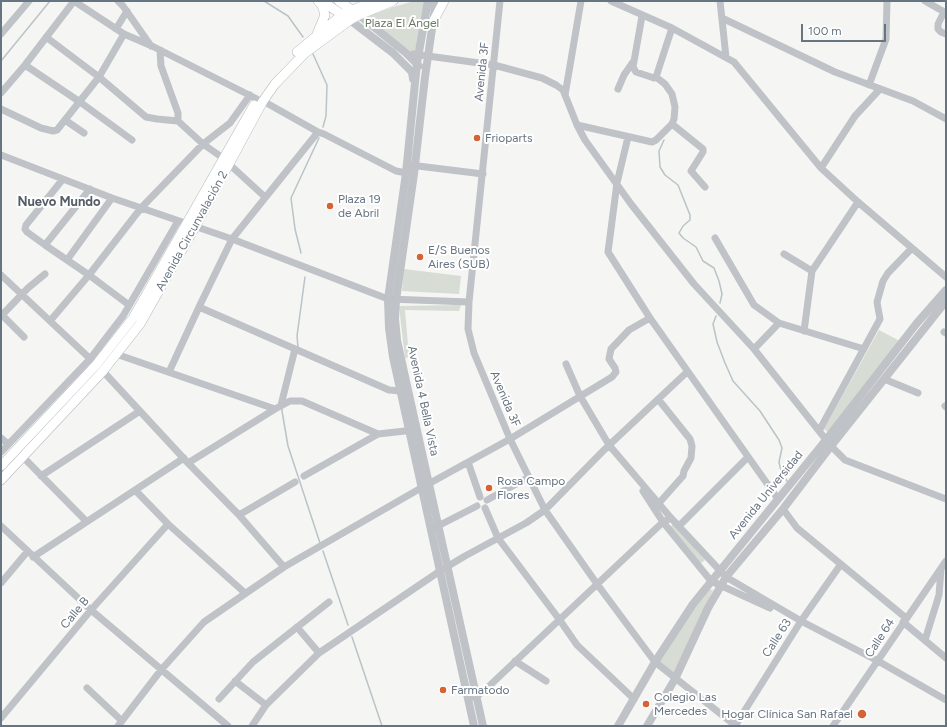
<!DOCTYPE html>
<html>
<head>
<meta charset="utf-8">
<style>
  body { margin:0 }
  #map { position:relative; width:947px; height:727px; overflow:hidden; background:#f5f6f3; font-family:Figtree,sans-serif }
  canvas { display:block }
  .frame { position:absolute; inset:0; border:2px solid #677481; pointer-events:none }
  .scale { position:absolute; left:801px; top:24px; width:85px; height:18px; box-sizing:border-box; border:2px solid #677481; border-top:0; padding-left:5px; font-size:12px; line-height:14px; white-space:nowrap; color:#677481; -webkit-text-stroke:3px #fff; paint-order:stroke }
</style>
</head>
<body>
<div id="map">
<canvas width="947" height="727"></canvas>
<div class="frame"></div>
<div class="scale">100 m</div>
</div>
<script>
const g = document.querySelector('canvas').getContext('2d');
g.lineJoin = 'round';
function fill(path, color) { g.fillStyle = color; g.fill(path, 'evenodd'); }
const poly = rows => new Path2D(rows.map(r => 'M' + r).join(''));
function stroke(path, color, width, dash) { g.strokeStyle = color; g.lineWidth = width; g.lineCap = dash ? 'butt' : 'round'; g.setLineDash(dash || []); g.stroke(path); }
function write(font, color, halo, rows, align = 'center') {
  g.font = font + ' Figtree,sans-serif'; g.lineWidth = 4; g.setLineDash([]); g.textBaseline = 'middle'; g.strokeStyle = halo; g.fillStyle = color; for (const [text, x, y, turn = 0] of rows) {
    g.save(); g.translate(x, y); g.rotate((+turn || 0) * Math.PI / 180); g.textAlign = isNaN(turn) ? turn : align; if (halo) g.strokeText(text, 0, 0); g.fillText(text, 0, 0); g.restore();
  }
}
fill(poly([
  [414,1,425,1,416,52,409,51,366,17,393,7],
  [404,269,461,276,459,294,402,291],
  [461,305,459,311,405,310,409,357,405,358,399,306],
  [879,330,900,341,828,432,824,429],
  [674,523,705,560,700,564,670,527],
  [708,589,713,590,675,679,655,662]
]), '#d7dcd4');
stroke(poly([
  [264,1,288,16,303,37],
  [313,54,327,85,326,116,323,127],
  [1,61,50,1],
  [664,140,659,151,660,167,665,175,678,185,690,215,690,220,683,226,679,233,683,238,696,247,703,261,714,268,719,281,722,294,720,303],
  [301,253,295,229,291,198,319,138],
  [716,316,713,324,717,342,725,363,733,381,760,411,779,440,782,448,779,462,781,471,787,481],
  [298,347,297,336,305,277],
  [282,408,282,411,288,446,320,543],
  [323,551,348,625],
  [352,637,382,726]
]), '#b9c3c8', 1.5);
const secondary = poly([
  [322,1,347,18],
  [339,1,356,13],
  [434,20,444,1],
  [317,34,325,15,322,5,318,1],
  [297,52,343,14,374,1],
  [1,466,96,365,133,318,254,105],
  [1,480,103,371,140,324,195,227,263,101,275,84,305,53,350,20,359,15,393,1]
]);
stroke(secondary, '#b4b8bc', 10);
stroke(poly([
  [74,1,124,34,152,46,257,99],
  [118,1,123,6,151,46],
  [500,1,469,302,468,329,474,353,510,439,545,510,597,584,655,662,736,726],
  [611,1,672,28,734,62,821,168,858,202,946,277],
  [720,1,726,57],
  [925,1,946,13],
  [944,12,938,24,938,29,941,32,946,34],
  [642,16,633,67,636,72,654,78,656,77,672,28],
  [722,18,835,72,913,101,946,119],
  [116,29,127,11],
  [1,34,29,1],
  [46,37,99,77,146,117,157,119,178,121,203,144,223,158],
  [160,50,161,66,178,113,178,121],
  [413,54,494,65,542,78,556,85,563,90,577,125,585,140,631,204,694,284,754,349,831,446,845,460,946,499],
  [25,65,80,102,132,140],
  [656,77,665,84,672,94,675,107,674,119,672,124],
  [869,85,886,39,887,1],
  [618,89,624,75,633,62],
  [1,93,25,65,74,1],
  [565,95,581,1],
  [263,101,318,132],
  [1,109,41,128,53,131,57,130,99,77,124,34],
  [65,120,84,133],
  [577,125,652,142,656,140,672,124,703,149,703,152,691,171,705,187],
  [628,137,617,183,608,252,650,318,778,499],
  [1,155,112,198,232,239,388,299,469,302],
  [229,164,265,197],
  [410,165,483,174],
  [821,168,855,116,880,89],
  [90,189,45,245,89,275,129,305],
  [715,238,754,305,779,323,864,349],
  [45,245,27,232,25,229,26,225,63,179],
  [784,254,812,271],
  [67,260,112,198],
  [1,275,100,368,188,463,239,515,284,567],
  [199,307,389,390,401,391,406,390],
  [50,321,89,275,141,208,203,144,230,123,250,95],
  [804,331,812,271,858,202],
  [944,332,946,333],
  [24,337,2,315,28,288,45,274],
  [754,349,779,323],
  [116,354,275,409],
  [566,364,580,396,609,445,671,518,726,577,801,621,878,661,946,700],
  [169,372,199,307,232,239,318,132,324,134,396,171,412,174],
  [884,379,918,393],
  [658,399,690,439,692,446,691,458,684,471,683,476,659,503],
  [281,405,295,349],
  [945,406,946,407],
  [819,431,880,319,877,302,883,281,888,273,912,248],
  [1,438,8,444],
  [1,452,90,359,123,316,178,221],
  [23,457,86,521],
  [468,462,480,497],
  [188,463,275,409,290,401,302,401,378,434],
  [41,476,140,411],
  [304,476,378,434,414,430],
  [135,490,168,524,245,593],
  [643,491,663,522,711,581,770,608],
  [487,500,529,477],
  [485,508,498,538,559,619,577,645,634,699],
  [783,509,797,528,906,618],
  [239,515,295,482],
  [1,526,91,610,228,726],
  [679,526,748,457],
  [434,528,477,506],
  [33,557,184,458],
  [1,583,27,552],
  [903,622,946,658],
  [297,627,319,653],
  [925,640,939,595,941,569],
  [515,661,546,681],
  [235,681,266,705],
  [87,688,122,721],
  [468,698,477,696,486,689,663,522,671,518],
  [219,699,253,662,329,602],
  [1,718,91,610,168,524],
  [118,726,161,670,204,622,284,567,421,488,510,439,612,377,616,372,615,368,609,359,611,349,629,330,650,318],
  [252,726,266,705,319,653,440,571,465,556,526,523,545,510,605,449,687,372],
  [735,726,801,621,841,564],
  [833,726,946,561]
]), '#bfc2c6', 7);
stroke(poly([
  [428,1,417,63,406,173,388,299,389,328,393,357,474,726],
  [436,1,425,77,414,174,396,300,395,319,397,340,408,390,483,726],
  [359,15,406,53,419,66],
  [350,20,393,53,412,72,413,79],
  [618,726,655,662,693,604,826,440,917,323,946,290],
  [647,726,675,679,708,608,726,577,783,509,831,446,946,301]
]), '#bfc2c6', 8);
stroke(secondary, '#fff', 9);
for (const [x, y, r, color] of [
  [477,138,4,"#d56334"],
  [330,206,4,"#d56334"],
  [420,257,4,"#d56334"],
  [489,488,4,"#d56334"],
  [443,690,4,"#d56334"],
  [646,704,4,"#d56334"],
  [862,714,5,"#d56334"]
]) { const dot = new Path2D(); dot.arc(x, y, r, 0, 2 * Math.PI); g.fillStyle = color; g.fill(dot); stroke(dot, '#fff', 1.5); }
write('12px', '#687965', '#fff', [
  ["Plaza El Ángel",402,23]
]);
write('12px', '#677481', '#fff', [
  ["Avenida 3F",482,72,-84],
  ["Avenida Circunvalación 2",192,231,-61],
  ["Avenida 3F",505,399,67],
  ["Avenida 4 Bella Vista",423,401,78],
  ["Avenida Universidad",766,495,-51],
  ["Calle B",75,613,-50],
  ["Calle 63",777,638,-57],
  ["Calle 64",880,638,-57]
]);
write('12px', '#677481', '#fff', [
  ["Frioparts",485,138],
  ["Plaza 19",338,199],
  ["de Abril",338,213],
  ["E/S Buenos",428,250],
  ["Aires (SUB)",428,264],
  ["Rosa Campo",497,481],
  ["Flores",497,495],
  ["Farmatodo",451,690],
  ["Colegio Las",654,697],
  ["Mercedes",654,711],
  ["Hogar Clínica San Rafael",853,714,"right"]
], 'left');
write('bold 13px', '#545e67', '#fff', [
  ["Nuevo Mundo",59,202]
]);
</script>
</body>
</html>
